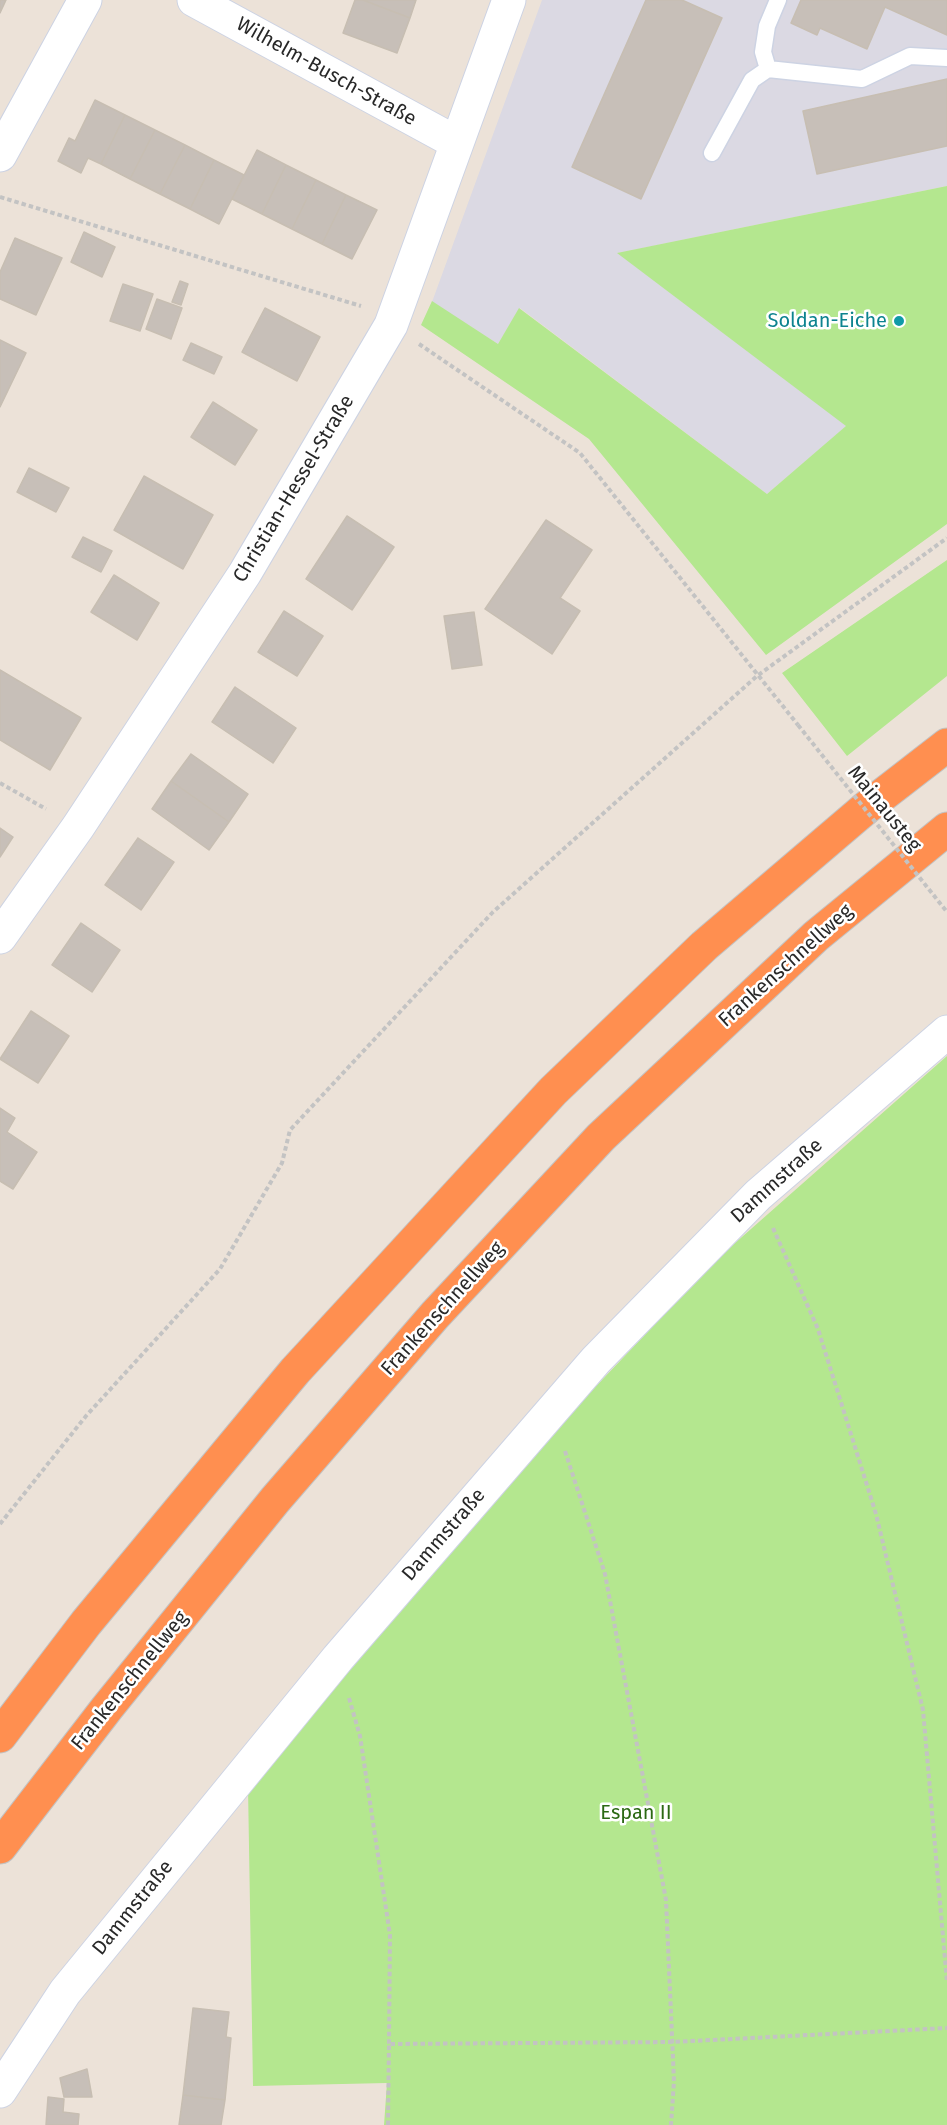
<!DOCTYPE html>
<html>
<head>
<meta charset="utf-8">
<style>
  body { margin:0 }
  canvas { display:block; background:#ece2d8 }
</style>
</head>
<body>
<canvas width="947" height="2125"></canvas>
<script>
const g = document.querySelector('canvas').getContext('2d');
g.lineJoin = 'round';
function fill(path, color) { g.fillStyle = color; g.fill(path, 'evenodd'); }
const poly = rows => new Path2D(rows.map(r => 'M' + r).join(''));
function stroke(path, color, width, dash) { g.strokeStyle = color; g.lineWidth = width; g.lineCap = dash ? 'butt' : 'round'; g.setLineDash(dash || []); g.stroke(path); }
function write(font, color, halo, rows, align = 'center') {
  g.font = font + ' "Fira Sans",sans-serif'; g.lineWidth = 5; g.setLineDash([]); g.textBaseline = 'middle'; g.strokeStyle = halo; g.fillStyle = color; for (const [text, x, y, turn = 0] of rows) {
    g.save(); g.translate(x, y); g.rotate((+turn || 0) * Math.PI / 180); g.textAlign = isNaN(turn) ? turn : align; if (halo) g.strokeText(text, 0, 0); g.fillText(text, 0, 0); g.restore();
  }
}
fill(poly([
  [542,0,947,0,947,186,618,253,847,426,767,494,520,308,498,344,432,302]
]), '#dbd9e3');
fill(poly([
  [947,186,947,524,766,655,589,439,421,325,432,301,498,344,519,308,767,494,846,426,617,253],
  [947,560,947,676,847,756,782,673],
  [947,1056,947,2125,384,2125,387,2083,253,2086,248,1787,562,1422,717,1259]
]), '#b4e78f');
const building = poly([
  [0,0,6,0,0,13,0,0],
  [355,0,363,0,410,18,397,53,343,33,355,0],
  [363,0,416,0,410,18,363,0],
  [646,0,682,0,722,18,641,199,572,167,646,0],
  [801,0,947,0,947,35,885,7,867,49,820,28,817,35,791,23,801,0],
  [947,79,947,146,817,174,803,111,947,79],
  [95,100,125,115,101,164,88,158,81,173,58,161,69,138,75,141,95,100],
  [125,115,155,130,130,179,101,164,125,115],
  [155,130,185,145,160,194,130,179,155,130],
  [185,145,214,160,190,209,160,194,185,145],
  [257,150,286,165,262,214,232,199,257,150],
  [214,160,244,175,219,224,190,209,214,160],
  [286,165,316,180,292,229,262,214,286,165],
  [316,180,346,195,322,244,292,229,316,180],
  [346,195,377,210,352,259,322,244,346,195],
  [84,232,115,247,102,277,71,262,84,232],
  [15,238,62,258,36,315,0,299,0,272,15,238],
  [180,281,188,284,181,305,172,302,180,281],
  [123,284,153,294,140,331,110,321,123,284],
  [157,299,182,308,171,339,146,329,157,299],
  [265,308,320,337,297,381,242,352,265,308],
  [0,340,26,353,0,407,0,340],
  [191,343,222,357,214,374,183,360,191,343],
  [213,402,257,430,235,465,191,437,213,402],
  [29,468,69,488,56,512,17,492,29,468],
  [144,476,213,515,183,569,114,530,144,476],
  [347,516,394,547,352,610,306,579,347,516],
  [546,520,592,550,560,598,580,611,552,654,485,609,546,520],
  [83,537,112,551,101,572,72,557,83,537],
  [114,575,159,603,137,640,91,612,114,575],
  [284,611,323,636,297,676,258,652,284,611],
  [474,612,482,665,452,669,444,616,474,612],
  [0,670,81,718,50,770,0,740,0,670],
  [235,687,296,728,273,763,212,722,235,687],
  [191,754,248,794,229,822,171,781,191,754],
  [171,781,229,822,209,850,152,809,171,781],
  [0,828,13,837,0,857,0,828],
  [138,838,174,862,141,910,105,885,138,838],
  [81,923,120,950,92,992,52,965,81,923],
  [31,1011,69,1036,38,1083,0,1059,31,1011],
  [0,1108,15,1118,7,1132,37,1152,13,1189,0,1181,0,1108],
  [193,2008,229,2012,226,2037,231,2038,225,2100,183,2095,193,2008],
  [87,2069,92,2097,64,2097,60,2078,87,2069],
  [183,2095,225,2100,221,2125,179,2125,183,2095],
  [48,2097,64,2099,63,2112,79,2114,78,2125,46,2125,48,2097]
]);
fill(building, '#c7bfb8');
stroke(building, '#c7beb2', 1.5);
const service = poly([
  [768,69,763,52,767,26,778,0],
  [712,153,752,80,768,69,862,79,910,56,947,58]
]);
const minor = poly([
  [194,0,457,143],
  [0,155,85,0],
  [0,937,78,827,245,573,391,325,509,0],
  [0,2091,65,1992,338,1658,596,1360,758,1195,947,1032]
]);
const motorway = poly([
  [0,1736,86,1623,295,1371,553,1091,704,946,867,807,947,745],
  [0,1847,107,1708,275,1500,435,1315,601,1137,816,936,947,829]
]);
stroke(service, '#cdd3e3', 19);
stroke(minor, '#cdd3e3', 35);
stroke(motorway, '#c3c3c3', 35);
stroke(poly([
  [0,197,361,306],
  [419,344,580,453,798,725],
  [0,783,46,809],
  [773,1228,818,1329,876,1514,923,1710,947,1982],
  [565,1451,605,1574,666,1900,674,2081,671,2125],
  [0,1524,86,1416,220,1269,282,1163,290,1130,493,912,757,676,947,538],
  [349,1698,360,1736,390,1935,389,2044],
  [388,2125,389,2044,672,2042,947,2028]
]), '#c3c3c3', 4, [4.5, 3]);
stroke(service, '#fff', 16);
stroke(minor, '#fff', 33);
stroke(motorway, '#ff8f50', 33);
stroke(poly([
  [798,725,947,912]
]), '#c3c3c3', 4, [4.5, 3]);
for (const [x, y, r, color] of [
  [899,321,6,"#0f9aa8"]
]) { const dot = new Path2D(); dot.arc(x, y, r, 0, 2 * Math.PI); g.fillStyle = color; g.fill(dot); stroke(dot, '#fff', 2); }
write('20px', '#282828', '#fff', [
  ["Wilhelm-Busch-Straße",326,72,29],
  ["Christian-Hessel-Straße",294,489,-59],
  ["Mainausteg",884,809,51],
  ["Frankenschnellweg",786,966,-42],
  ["Dammstraße",777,1181,-42],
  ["Frankenschnellweg",443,1309,-48],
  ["Dammstraße",444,1535,-49],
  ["Frankenschnellweg",130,1681,-51],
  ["Dammstraße",133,1908,-51]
]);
write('20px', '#0d838f', '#fff', [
  ["Soldan-Eiche",887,321]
], 'right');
write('20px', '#2c6914', '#fff', [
  ["Espan II",636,1813]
]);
</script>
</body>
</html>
